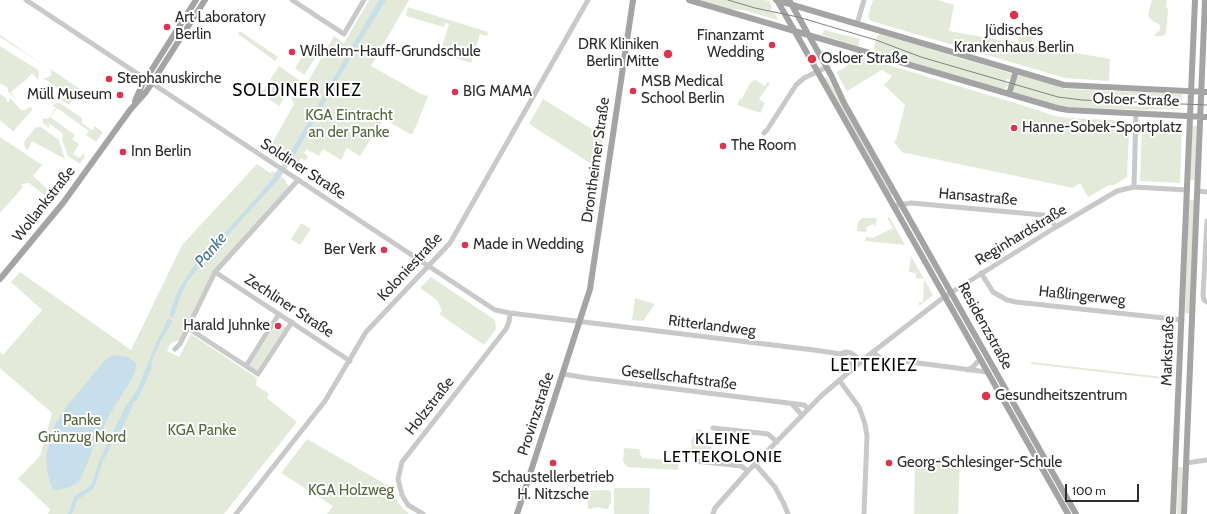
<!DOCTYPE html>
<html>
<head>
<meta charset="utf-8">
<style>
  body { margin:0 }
  #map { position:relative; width:1207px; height:514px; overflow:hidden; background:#fff; font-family:Cabin,sans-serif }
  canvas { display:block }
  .scale { position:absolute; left:1065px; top:484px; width:74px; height:18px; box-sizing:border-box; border:2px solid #2c2c2c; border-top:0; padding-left:5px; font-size:12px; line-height:14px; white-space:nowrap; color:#2c2c2c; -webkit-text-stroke:3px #fff; paint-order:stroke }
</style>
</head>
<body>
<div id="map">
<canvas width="1207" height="514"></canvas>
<div class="scale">100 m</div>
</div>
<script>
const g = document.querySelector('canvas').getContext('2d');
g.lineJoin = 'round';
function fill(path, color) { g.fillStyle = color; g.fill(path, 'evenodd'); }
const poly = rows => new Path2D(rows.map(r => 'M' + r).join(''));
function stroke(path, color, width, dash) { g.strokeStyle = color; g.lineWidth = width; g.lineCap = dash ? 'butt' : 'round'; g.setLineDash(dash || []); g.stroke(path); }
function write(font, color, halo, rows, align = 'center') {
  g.font = font + ' Cabin,sans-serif'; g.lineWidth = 4; g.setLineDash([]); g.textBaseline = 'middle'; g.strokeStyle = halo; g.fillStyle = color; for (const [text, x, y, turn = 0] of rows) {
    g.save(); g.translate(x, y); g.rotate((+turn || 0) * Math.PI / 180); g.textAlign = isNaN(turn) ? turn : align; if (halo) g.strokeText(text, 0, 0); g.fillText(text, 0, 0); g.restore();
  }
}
fill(poly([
  [369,0,409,0,371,66,421,94,428,96,420,117,412,135,384,119,360,156,347,148,341,160,323,149,319,156,306,149,304,153,308,156,306,161,301,158,295,169,280,159,282,154,270,147,294,104,291,97,293,93,289,91,279,106,261,94,279,66,306,85,334,36,344,43],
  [700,0,764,0,769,1,772,8,770,11,775,13,778,20,743,10,729,9],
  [873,0,938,0,954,5,949,31,1017,43,1023,25,1036,29,1031,45,1110,59,1109,81,1065,78,871,21,868,16],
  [1152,0,1167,0,1166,8,1168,8,1167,25,1166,28,1166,33,1163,36,1155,36,1155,34,1160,30,1160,25,1150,19,1148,14],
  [408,7,488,32,487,36,480,34,471,63,440,53,449,24,445,23,444,27,406,16],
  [824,30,860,39,858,46,822,35],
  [240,31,278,57,275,61,238,34],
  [880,34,1010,73,1012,75,1010,80,1007,78,1005,82,1009,84,1008,86,1005,88,1002,89,875,51,874,48,877,36],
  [0,35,80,89,69,105,61,100,65,93,43,78,47,78,51,75,51,71,49,68,0,37],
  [311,43,321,49,304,75,295,68],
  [0,46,38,70,39,73,38,80,32,73,27,79,11,92,16,99,8,92,8,88,0,83],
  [858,56,1025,106,1055,116,1068,118,1111,120,1127,122,1129,124,1129,131,1127,177,1114,185,1109,185,1088,197,1080,183,1073,188,911,154,903,153,893,141,896,140,905,105,884,85,892,76,882,70,847,91,836,72,844,68],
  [1019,75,1066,89,1182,94,1182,98,1133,96,1133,99,1097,97,1097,98,1099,102,1132,103,1133,106,1182,108,1182,109,1163,109,1144,110,1069,107,1057,105,1014,92,1013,90,1017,77],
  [827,77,893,195,890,195,824,79],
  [754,79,765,86,767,82,770,83,759,99,765,103,762,109,761,113,737,105,740,99,742,99,750,83,751,83],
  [0,94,6,98,7,102,9,102,10,98,21,110,25,110,30,107,33,109,16,128,14,132,0,120],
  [543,99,603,136,599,164,592,160,590,163,529,124],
  [56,103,60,103,82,118,82,123,93,131,94,126,103,132,96,142,86,135,89,131,57,108,50,117,75,135,72,139,79,144,73,154,80,158,83,154,85,156,80,164,68,156,62,140,63,134,49,123,49,128,43,123,43,118,48,119,56,107,52,106],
  [1142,123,1182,125,1180,183,1140,181],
  [1192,126,1197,126,1196,180,1190,180],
  [38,127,41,127,59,140,65,159,32,141,28,150,25,148,24,142,35,128],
  [0,137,42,165,33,176,53,194,49,199,29,183,21,184,23,187,0,213],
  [257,164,270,173,272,171,286,180,286,183,290,186,215,269,180,340,171,343,167,351,179,357,191,334,257,378,256,385,269,394,267,398,297,422,224,514,48,514,50,509,18,479,40,456,52,413,0,368,0,352,3,355,42,310,11,282,20,272,131,350,182,245],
  [1189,200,1195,200,1190,313,1185,313],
  [887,217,890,218,905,245,865,241,866,237,873,238,893,228],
  [862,218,877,218,875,227,873,224,866,228,867,231,866,232,857,231,858,222],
  [301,223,311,229,300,245,291,239],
  [911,256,933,295,919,306,919,302,923,302,924,279,916,278,916,273,909,272],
  [431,277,495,320,496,329,484,345,439,314,442,311,437,300,420,288],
  [635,298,655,304,643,321,632,320],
  [278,322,286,327,257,371,249,365],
  [1031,362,1172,378,1171,383,1163,382,1163,379,1031,364],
  [697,429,702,430,701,445,712,445,711,454,708,458,692,455,691,441],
  [307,439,392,488,398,503,409,514,327,514,333,506,281,473],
  [624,448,639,449,641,456,642,458,679,461,678,470,627,467,623,461],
  [915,457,960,459,958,514,914,514],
  [1178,467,1183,467,1181,514,1177,514],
  [614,488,650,488,649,514,614,514],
  [605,490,610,491,611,493,611,502,608,509,605,509,598,507,590,509,588,508,586,491]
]), '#e4eada');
fill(poly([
  [379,0,386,0,356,48,352,46],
  [351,48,355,50,289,165,279,179,207,258,187,282,181,295,173,318,169,316,176,295,183,282,194,266,249,206,274,177,275,173,285,162],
  [168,319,173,321,160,342,152,361,151,365,153,366,137,400,133,403,132,408,121,430,118,432,103,461,95,485,92,490,78,499,72,514,68,514,72,503,75,496,88,488,92,483,99,461,125,407,137,390,157,341],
  [114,355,128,357,136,363,136,367,133,377,110,414,94,446,80,481,70,487,57,490,52,488,48,475,46,456,55,424,67,406,105,360]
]), '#c6dfea');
stroke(poly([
  [26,0,495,310,510,313,814,350,841,354,845,352,851,353,862,361],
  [292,0,344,34,364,0],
  [857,24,864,0],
  [769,127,796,85,804,78,827,67],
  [764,133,767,130],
  [1134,187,1136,113],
  [1198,191,1207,192],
  [893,206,911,203,1043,215,1049,218,1056,227],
  [1207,221,1203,296,1204,300,1207,302],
  [215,272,350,361],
  [981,273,993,292,1007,300,1016,302,1182,320],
  [279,314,246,366,258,374,292,322],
  [188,328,246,366],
  [175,349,180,344,215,272,298,180],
  [873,352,880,358,987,372],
  [841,354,849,360,855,368],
  [968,370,973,367,980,359],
  [563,374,587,378,804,405,808,409],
  [839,380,859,407,865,424,867,436,864,514],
  [792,404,802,415],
  [713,428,768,434,777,442],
  [696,461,741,466,748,471],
  [1186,463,1207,460],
  [755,464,775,487,784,504,788,514],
  [236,514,325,401,366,332,450,243,588,0],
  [423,514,408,505,402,495,398,479,402,462,506,329,509,322,510,313],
  [713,514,715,508,748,471,821,396,869,355,944,297,1056,227,1117,191,1134,187,1187,190]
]), '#c9c9c9', 5);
stroke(poly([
  [689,0,1057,108,1068,110,1207,117],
  [776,0,1064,85,1207,92],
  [777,0,1068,514],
  [789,0,831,75,844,103,1076,514],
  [1009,94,1016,71],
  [135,101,142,85,196,0],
  [0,279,63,203,130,110,146,92,205,0],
  [517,514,590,289,633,0],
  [1173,514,1195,0],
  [1184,514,1205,0]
]), '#a4a4a4', 6);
stroke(poly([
  [728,0,755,8,798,17,876,40,921,57,1058,97,1082,100,1207,105]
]), '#818181', 1);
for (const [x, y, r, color] of [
  [1014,15,5,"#e1314d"],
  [167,27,4,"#e1314d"],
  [772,45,4,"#e1314d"],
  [292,52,4,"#e1314d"],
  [668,54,5,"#e1314d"],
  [812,59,5,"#e1314d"],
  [109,79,4,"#e1314d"],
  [633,91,4,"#e1314d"],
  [455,92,4,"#e1314d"],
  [120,95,4,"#e1314d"],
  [1014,128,4,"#e1314d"],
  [723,146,4,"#e1314d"],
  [123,152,4,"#e1314d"],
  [465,245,4,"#e1314d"],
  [384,250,4,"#e1314d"],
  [278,326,4,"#e1314d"],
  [986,396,5,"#e1314d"],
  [553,463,4,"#e1314d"],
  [889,463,4,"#e1314d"]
]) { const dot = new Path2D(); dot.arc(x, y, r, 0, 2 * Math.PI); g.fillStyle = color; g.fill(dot); stroke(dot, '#fff', 1.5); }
write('15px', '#2c2c2c', '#fff', [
  ["Art Laboratory",175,18],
  ["Berlin",175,35],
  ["Jüdisches",1014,31,"center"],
  ["Krankenhaus Berlin",1014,48,"center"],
  ["Finanzamt",764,36,"right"],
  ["Wedding",764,53,"right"],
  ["DRK Kliniken",659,45,"right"],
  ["Berlin Mitte",659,62,"right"],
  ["Wilhelm-Hauff-Grundschule",300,52],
  ["Osloer Straße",821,59],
  ["Stephanuskirche",117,79],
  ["MSB Medical",641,82],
  ["School Berlin",641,99],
  ["BIG MAMA",463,92],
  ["Müll Museum",112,95,"right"],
  ["Hanne-Sobek-Sportplatz",1022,128],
  ["The Room",731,146],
  ["Inn Berlin",131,152],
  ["Made in Wedding",473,245],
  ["Ber Verk",376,250,"right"],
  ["Harald Juhnke",270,326,"right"],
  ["Gesundheitszentrum",995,396],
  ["Georg-Schlesinger-Schule",897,463],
  ["Schaustellerbetrieb",553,478,"center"],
  ["H. Nitzsche",553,495,"center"]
], 'left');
write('15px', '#2c2c2c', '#fff', [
  ["Osloer Straße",1136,100,2],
  ["Drontheimer Straße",596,160,-82],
  ["Soldiner Straße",303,169,33],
  ["Hansastraße",978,197,5],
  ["Wollankstraße",44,204,-52],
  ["Reginhardstraße",1021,235,-31],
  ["Koloniestraße",410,267,-47],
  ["Haßlingerweg",1082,296,6],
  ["Zechliner Straße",289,306,33],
  ["Ritterlandweg",712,326,7],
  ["Residenzstraße",985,326,61],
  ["Markstraße",1168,351,-88],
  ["Gesellschaftstraße",679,378,7],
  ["Holzstraße",430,406,-52],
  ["Provinzstraße",536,414,-72]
]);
write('15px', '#53663b', '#fff', [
  ["KGA Eintracht",349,116],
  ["an der Panke",349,133],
  ["Panke",82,421],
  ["Grünzug Nord",82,438],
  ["KGA Panke",202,431],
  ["KGA Holzweg",351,491]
]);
write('italic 16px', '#3d748c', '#fff', [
  ["Panke",211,250,-49]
]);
g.letterSpacing = '1px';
write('16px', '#000', '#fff', [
  ["KLEINE",723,439],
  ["LETTEKOLONIE",723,457]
]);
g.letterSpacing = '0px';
g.letterSpacing = '1px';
write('17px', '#000', '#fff', [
  ["SOLDINER KIEZ",297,91],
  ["LETTEKIEZ",874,366]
]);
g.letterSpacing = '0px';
</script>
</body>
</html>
